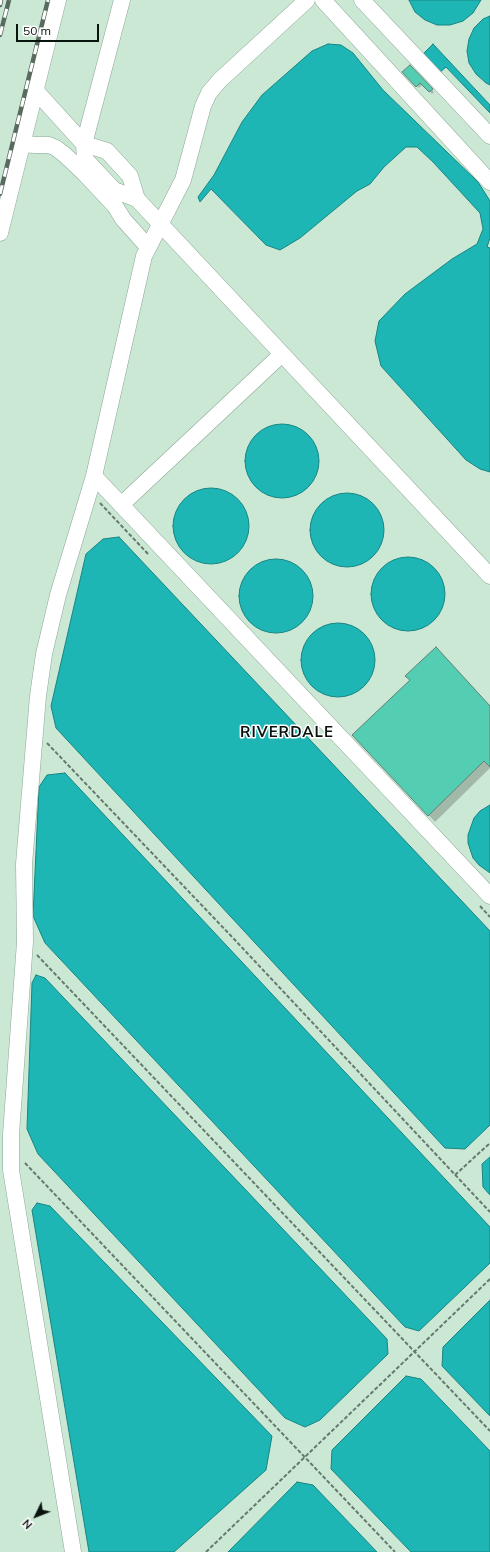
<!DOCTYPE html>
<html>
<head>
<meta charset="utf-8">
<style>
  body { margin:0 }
  #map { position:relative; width:490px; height:1552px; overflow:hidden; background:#cbe8d5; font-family:Mulish,sans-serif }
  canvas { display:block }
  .north { position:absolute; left:16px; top:1496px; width:40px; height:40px; -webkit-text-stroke:3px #fff; paint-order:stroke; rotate:227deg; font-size:11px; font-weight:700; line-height:16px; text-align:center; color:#0a140e }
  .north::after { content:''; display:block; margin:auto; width:14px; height:18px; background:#0a140e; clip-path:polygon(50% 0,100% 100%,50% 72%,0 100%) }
  .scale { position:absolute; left:16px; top:24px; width:83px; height:18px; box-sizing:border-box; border:2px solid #0a140e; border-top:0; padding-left:5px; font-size:12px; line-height:14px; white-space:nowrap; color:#0a140e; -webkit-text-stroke:3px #fff; paint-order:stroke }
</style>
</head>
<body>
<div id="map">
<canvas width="490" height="1552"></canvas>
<div class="north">N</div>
<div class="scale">50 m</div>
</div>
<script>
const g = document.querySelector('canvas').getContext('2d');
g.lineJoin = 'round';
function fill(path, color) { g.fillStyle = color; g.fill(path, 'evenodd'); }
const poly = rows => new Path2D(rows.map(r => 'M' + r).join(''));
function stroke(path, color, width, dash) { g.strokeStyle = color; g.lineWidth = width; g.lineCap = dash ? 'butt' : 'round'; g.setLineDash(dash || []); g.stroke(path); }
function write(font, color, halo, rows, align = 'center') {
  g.font = font + ' Mulish,sans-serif'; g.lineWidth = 3; g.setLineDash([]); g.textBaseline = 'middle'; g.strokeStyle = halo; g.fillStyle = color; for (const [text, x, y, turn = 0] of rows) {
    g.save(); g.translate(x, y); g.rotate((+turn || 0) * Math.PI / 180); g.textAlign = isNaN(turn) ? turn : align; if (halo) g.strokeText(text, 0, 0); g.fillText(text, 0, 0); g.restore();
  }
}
const water = poly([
  [409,0,481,0,473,13,463,21,450,25,437,25,425,20,415,12,409,0],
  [490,16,490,85,486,83,476,74,469,63,467,51,469,39,474,28,483,19,490,16],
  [328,44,341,45,353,53,383,90,478,182,490,201,490,238,487,247,490,248,490,472,480,469,466,460,381,366,375,341,379,321,405,294,452,259,477,244,483,229,480,213,433,162,417,147,406,147,384,167,370,184,357,191,300,238,280,250,266,245,211,189,200,202,198,197,214,175,242,122,262,95,312,51,328,44],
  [433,44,490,105,490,113,446,67,438,74,421,56,433,44],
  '245 461a37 37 0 1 1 74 0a37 37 0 1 1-74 0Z',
  '173 526a38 38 0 1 1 76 0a38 38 0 1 1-76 0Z',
  '310 530a37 37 0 1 1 74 0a37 37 0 1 1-74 0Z',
  [119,537,490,931,490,1125,465,1149,445,1148,56,728,51,706,86,554,103,539,119,537],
  '371 594a37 37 0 1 1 74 0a37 37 0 1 1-74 0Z',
  '239 596a37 37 0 1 1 74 0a37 37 0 1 1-74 0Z',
  '301 660a37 37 0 1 1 74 0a37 37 0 1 1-74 0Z',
  [65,773,490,1227,490,1263,419,1331,405,1327,45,943,33,916,39,787,47,775,65,773],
  [490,805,490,873,479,865,473,858,468,843,468,835,474,818,480,811,490,805],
  [36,975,45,978,387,1339,388,1354,320,1420,305,1427,285,1418,38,1154,27,1129,32,983,36,975],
  [490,1157,490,1195,483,1187,482,1164,490,1157],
  [37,1203,50,1206,272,1436,266,1470,174,1552,89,1552,32,1210,37,1203],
  [490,1300,490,1416,442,1366,443,1347,490,1300],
  [406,1376,421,1379,490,1451,490,1552,411,1552,331,1469,332,1450,406,1376],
  [297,1482,313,1485,377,1552,228,1552,297,1482]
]);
fill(water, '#1db6b5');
stroke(water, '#178583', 1);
fill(poly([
  [410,67,434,92,432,94,423,84,419,88,404,72],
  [490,707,490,768,435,822,353,736]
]), '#0003');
const building = poly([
  [410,65,433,89,429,92,420,83,416,87,402,72,410,65],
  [436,647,490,706,490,767,484,761,428,816,352,735,410,680,405,676,436,647]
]);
fill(building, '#54ceb2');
stroke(building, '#5f8076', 1);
const minor = poly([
  [122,0,84,144,85,159,114,190,137,199,490,576],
  [323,0,490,182],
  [362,0,490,136],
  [35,90,84,144,107,151,130,176,137,199],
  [22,144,35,145,49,145,56,148,65,155,85,174,115,206,123,219,148,247],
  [0,233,58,0],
  [94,476,490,896],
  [121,505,282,354],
  [73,1552,11,1170,11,1134,25,942,24,864,38,696,44,654,58,595,94,476,144,256,183,180,203,106,209,93,220,80,307,0]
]);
stroke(minor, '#8ca796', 17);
stroke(poly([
  [100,503,149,555],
  [47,743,234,939,490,1212],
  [480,906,490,917],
  [37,955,490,1431],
  [25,1163,395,1552],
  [455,1175,490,1143],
  [206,1552,490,1279]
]), '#66796d', 2, [4, 2]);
stroke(minor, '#fff', 16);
const rail = poly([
  [0,5,1,0],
  [0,35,9,0],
  [0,194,48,0]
]);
stroke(rail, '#596a5f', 4.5);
stroke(rail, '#fff', 3, [9]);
g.letterSpacing = '1px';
write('bold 15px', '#0a140e', '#fff', [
  ["RIVERDALE",287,732]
]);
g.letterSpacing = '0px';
</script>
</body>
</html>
